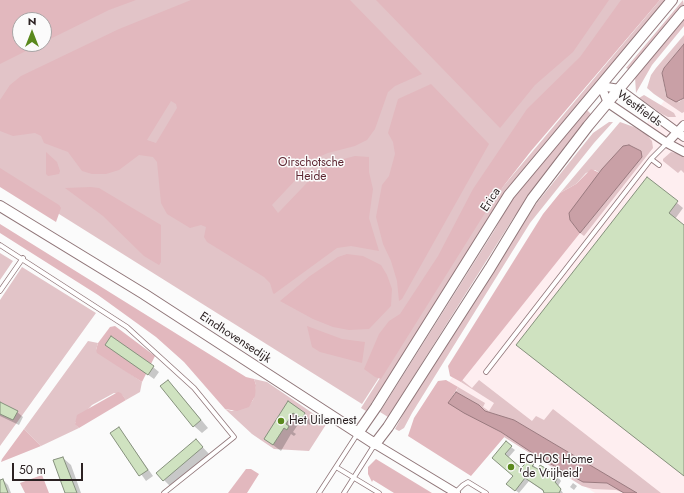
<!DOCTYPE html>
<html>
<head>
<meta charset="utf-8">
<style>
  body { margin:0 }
  #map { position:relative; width:684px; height:493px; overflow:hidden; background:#fbfbfb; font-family:Jost,sans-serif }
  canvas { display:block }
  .north { position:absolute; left:12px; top:12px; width:40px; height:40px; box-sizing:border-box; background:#fbfbfb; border:1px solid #a8a4a5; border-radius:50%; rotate:0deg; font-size:11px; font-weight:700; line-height:16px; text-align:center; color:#2c2223 }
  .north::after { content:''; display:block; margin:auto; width:14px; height:18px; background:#5a891d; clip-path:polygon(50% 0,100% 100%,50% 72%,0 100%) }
  .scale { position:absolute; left:12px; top:463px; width:71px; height:18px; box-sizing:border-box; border:2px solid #2c2223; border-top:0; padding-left:5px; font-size:12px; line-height:14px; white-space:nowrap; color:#2c2223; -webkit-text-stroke:3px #fbfbfb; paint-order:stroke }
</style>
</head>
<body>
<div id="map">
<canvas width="684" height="493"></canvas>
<div class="north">N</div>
<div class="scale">50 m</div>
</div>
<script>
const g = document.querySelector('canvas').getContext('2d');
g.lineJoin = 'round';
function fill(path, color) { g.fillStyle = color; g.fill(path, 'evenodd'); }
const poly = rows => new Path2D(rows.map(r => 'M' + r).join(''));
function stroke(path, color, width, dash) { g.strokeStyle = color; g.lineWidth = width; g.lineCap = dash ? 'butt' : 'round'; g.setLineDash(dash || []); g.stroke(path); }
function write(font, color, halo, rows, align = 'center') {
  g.font = font + ' Jost,sans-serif'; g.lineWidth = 3; g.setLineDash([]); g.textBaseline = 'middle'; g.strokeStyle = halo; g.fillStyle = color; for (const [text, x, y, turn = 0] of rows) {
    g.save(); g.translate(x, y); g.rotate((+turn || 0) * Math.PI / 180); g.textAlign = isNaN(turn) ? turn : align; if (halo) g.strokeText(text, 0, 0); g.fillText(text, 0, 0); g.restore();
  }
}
fill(poly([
  [684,75,684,493,595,493,440,393]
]), '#feeef0');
fill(poly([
  [0,0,654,0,513,169,501,189,660,0,670,0,538,155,366,411,361,408,444,277,362,404,0,177],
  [20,20,44,20,44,44,20,44],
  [683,0,684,6,631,70,626,68],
  [684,15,684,26,652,65,636,93,635,77,637,74],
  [684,35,684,44,664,68,662,73,666,95,679,102,684,98,684,112,682,113,654,94,647,88,651,75,656,68],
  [644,95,674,113,676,117,668,117,662,114,639,98],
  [587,110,593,116,514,217,388,417,380,412,494,231,515,193,581,114],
  [609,122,613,122,594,143,530,223,412,413,404,428,399,431,395,429,406,409,505,250,536,204,593,133],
  [620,122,634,127,647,135,652,141,653,148,584,236,580,233,641,157,641,151,629,145,623,146,600,173,595,170,586,173,576,184,560,193],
  [671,152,684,155,684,173,681,170,678,173,663,161,663,159],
  [0,253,13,261,0,280],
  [22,267,96,313,0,446,0,300],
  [88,341,98,343,96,350,142,382,140,392,126,400,122,395,114,393,92,405,75,423,79,428,41,446,24,429],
  [254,379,267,382,327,423,309,451,274,449,252,434,225,409,232,411,250,404,253,400,256,385],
  [462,380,472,388,479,380,532,421,536,416,544,420,553,409,661,493,637,493,514,420,485,411,479,405,456,392,458,387,485,403,483,407,489,411,494,403,461,382],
  [506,435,540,458,583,482,607,483,624,493,616,490,593,489,582,486,504,437]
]), '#e2c4c8');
fill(poly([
  [0,0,136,0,109,10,44,42,44,20,20,20,20,44,40,44,0,64],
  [191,0,350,0,422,74,395,86,388,92,375,129,367,140,355,146,328,153,316,158,272,205,278,213,280,211,325,164,355,156,369,157,369,172,373,189,369,218,379,251,351,246,337,248,274,294,273,293,270,283,264,277,207,242,204,237,206,227,201,225,190,228,167,214,161,203,157,162,153,157,139,155,119,170,106,174,92,174,82,171,68,152,44,143,41,136,35,133,13,136,0,131,0,100,10,85,21,76,119,29],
  [171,101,176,104,177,108,156,143,147,140],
  [376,0,609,0,573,52,535,85,500,128],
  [621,0,660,0,531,151,495,197,381,379,375,377,364,369,379,334,389,321,400,314,438,256,473,189,527,109,580,57],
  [431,84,489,144,402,299,399,301,397,281,391,261,383,244,376,217,382,185,389,176,395,154,393,142,388,133,398,99],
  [46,152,57,162,60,171,59,174,48,176,46,174],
  [0,168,59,205,61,208,56,222,0,187],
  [591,169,600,173,570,220,580,233,461,382,450,376,448,366,543,214,560,193,576,184],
  [91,187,99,188,161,225,161,262,159,265,144,256,103,216,65,188],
  [0,224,246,377,254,379,256,385,255,396,249,407,237,411,225,409,184,362,156,337,98,295,0,233],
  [347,254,363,256,381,265,387,275,392,289,391,306,369,329,349,330,333,327,313,319,280,301,310,276,338,257],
  [115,326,155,356,142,382,97,353,96,350,98,343,110,327],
  [307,326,342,339,365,342,362,363,320,352,312,347],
  [446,380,458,387,449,402,506,435,471,476,408,436,414,418,438,381],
  [118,392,121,393,126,400,79,428,75,424,77,415],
  [24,429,41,446,1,462,2,459],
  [376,459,432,493,394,493,373,480,372,482,368,474,368,467],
  [246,469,251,469,259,474,247,493,228,493],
  [42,475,49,493,25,493,20,483]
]), '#e2b8be');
const water = poly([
  [684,44,684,98,676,102,667,97,662,73,664,68,684,44],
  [629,145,641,151,642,157,580,233,570,220,569,213,602,169,623,146,629,145],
  [456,392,479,405,485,411,514,420,637,493,624,493,607,483,583,482,540,458,501,432,464,413,448,403,456,392]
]);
fill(water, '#c9a0a6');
stroke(water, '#9a7a7f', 1);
fill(poly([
  [647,178,683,208,675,219,684,226,684,476,517,345],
  [106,345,153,367,159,372,154,379],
  [175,388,208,428,202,433,194,426],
  [0,403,17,412,23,417,19,425,0,416],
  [288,403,312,421,310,425,301,420,293,432,296,434,294,436,291,434,281,451,265,439],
  [119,428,153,476,146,481,112,433],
  [196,440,210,455,171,487,164,480],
  [511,447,515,450,508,458,521,469,533,464,536,469,558,477,561,481,558,486,563,493,546,493,529,481,519,493,511,487,514,476,497,462],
  [63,458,71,465,81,493,66,493],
  [3,480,8,485,11,493,0,493,0,481],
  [573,483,577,486,574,490,570,487]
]), '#0003');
const building = poly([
  [647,177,678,201,669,213,684,225,684,476,516,345,647,177],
  [111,336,154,366,148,375,105,345,111,336],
  [168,380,201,420,193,427,160,386,168,380],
  [288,401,305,413,302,419,293,413,286,424,289,426,287,430,284,428,273,445,264,439,288,401],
  [0,402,18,411,13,420,0,414,0,402],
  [119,427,148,470,139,476,110,433,119,427],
  [196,439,203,447,163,481,156,473,196,439],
  [506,441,512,446,505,454,521,468,529,460,534,464,532,466,538,469,540,465,559,476,555,482,561,489,559,493,544,493,543,490,525,478,515,491,506,484,513,476,492,458,506,441],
  [63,457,77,493,65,493,53,460,63,457],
  [3,479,8,493,0,493,0,480,3,479]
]);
fill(building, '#cfe2c0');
stroke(building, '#86917d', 1);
const service = poly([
  [651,159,659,165],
  [0,245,127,327,194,388,234,437,164,493],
  [0,291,23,258],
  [486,372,651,159,667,143],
  [336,467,379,493],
  [319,493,358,433],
  [344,493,375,444],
  [455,493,463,485,468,482,486,493]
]);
const minor = poly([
  [601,86,608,103,667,143,684,152],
  [601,86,619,89,684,137],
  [667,143,684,125],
  [375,444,456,493]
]);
const tertiary = poly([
  [0,206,144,294,375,444,388,427,490,268,532,199,588,126,684,11],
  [358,433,376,407,509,195,672,0]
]);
stroke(service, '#907679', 5.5);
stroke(minor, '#907679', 10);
stroke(tertiary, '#907679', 12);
stroke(service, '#fff', 4);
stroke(minor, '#fff', 8);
stroke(tertiary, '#fff', 10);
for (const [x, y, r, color] of [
  [281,421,4,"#5a891d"],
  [511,467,4,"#5a891d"]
]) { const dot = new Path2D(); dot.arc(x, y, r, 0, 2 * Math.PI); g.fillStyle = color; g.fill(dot); stroke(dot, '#fbfbfb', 1.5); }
write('12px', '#2c2223', '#fbfbfb', [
  ["Westfields",639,109,36],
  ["Erica",491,200,-57],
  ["Eindhovensedijk",235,338,33]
]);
write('12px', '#5e2833', '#fbfbfb', [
  ["Oirschotsche",311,163],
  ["Heide",311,177]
]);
write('12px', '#2c2223', '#fbfbfb', [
  ["Het Uilennest",289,421],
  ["ECHOS Home",519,460],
  ["'de Vrijheid'",519,474]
], 'left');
</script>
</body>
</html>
